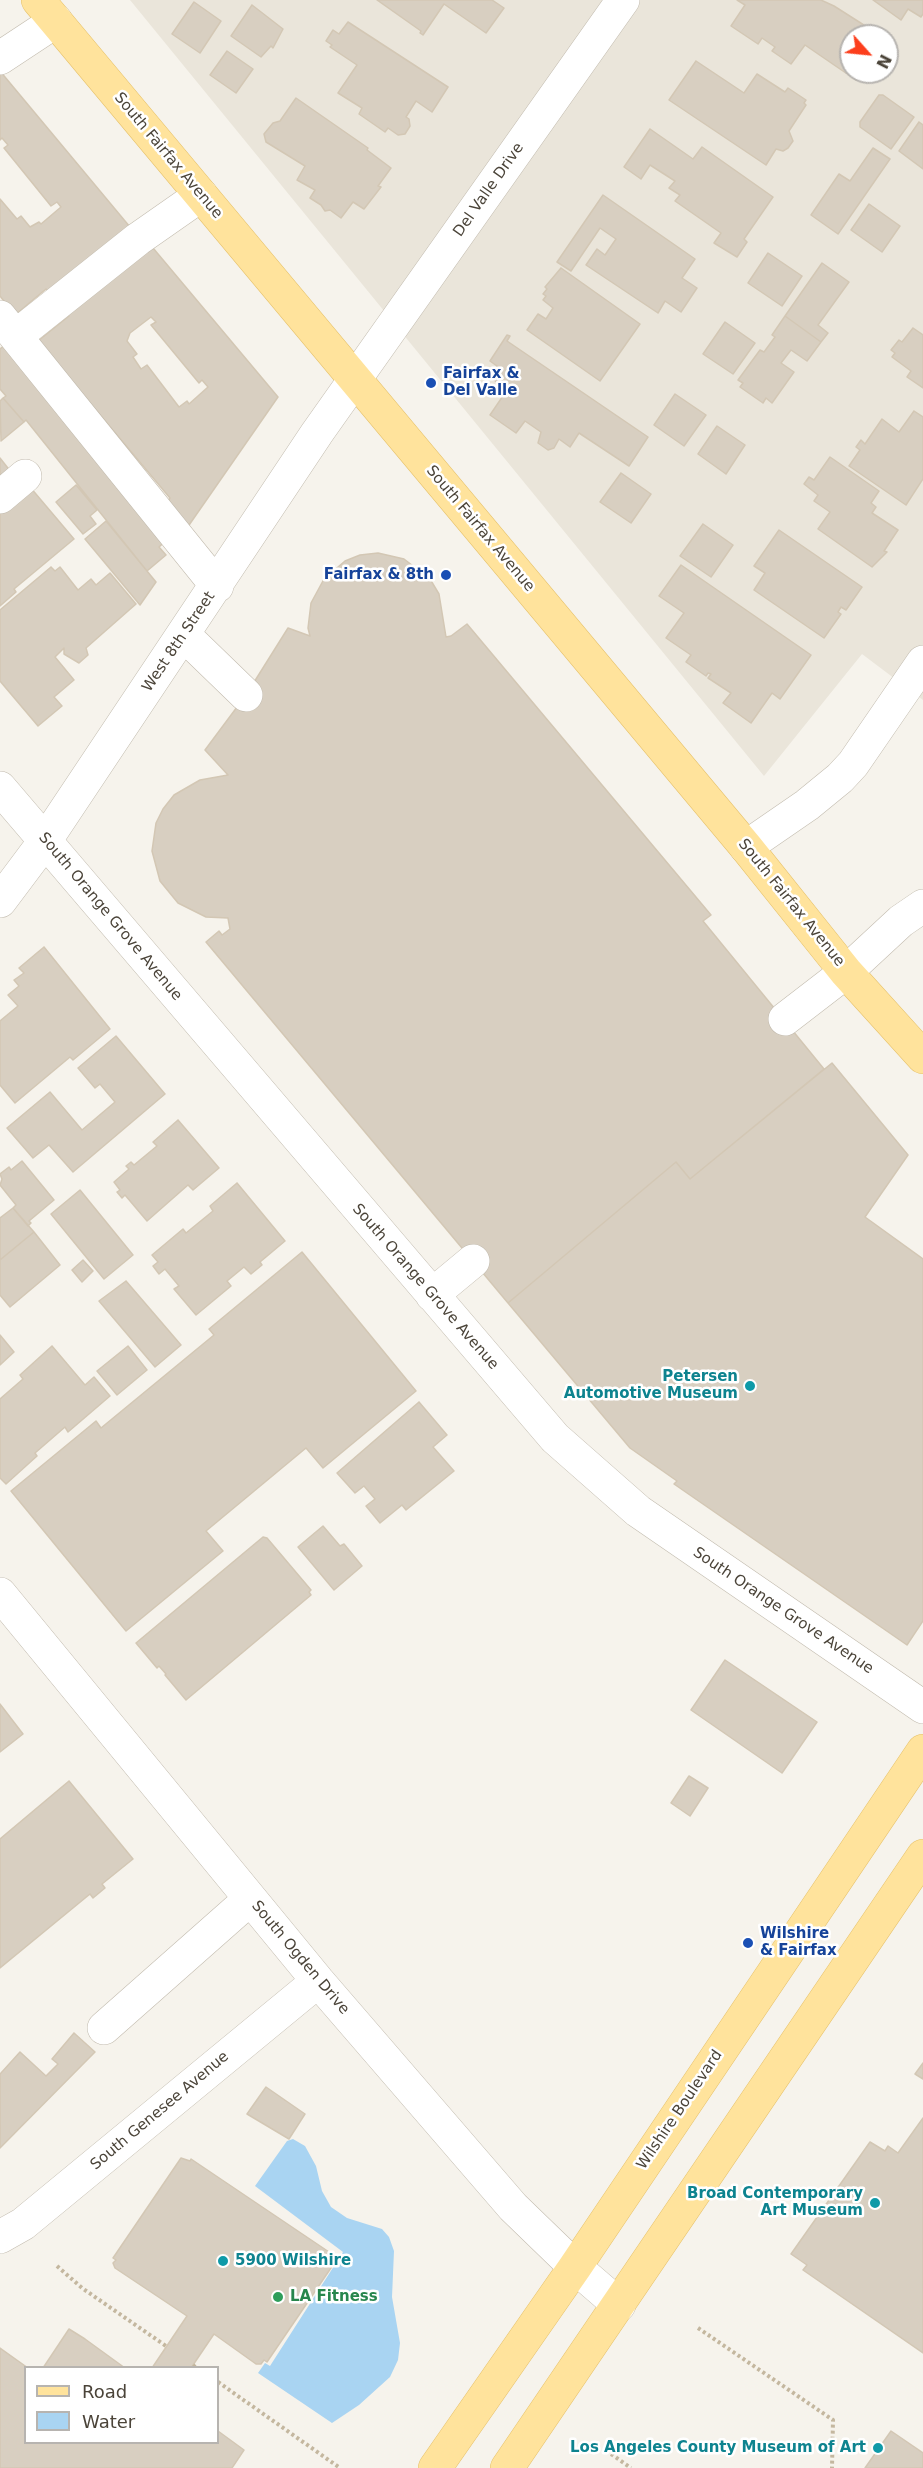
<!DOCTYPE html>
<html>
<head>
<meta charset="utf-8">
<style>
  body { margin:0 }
  #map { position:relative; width:923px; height:2468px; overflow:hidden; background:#f6f3ec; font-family:"DejaVu Sans",sans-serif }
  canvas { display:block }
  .legend { position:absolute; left:24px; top:2366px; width:195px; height:78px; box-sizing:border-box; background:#fff; border:2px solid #b7b4b0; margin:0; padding:8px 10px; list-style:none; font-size:18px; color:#4b4439 }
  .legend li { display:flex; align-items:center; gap:12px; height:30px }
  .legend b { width:30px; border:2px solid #b7b4b0 }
  .north { position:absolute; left:839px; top:24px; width:60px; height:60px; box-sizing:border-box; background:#fff; border:2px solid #b7b4b0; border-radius:50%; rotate:117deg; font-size:16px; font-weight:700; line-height:24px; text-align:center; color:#4b4439 }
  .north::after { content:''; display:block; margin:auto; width:21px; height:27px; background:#fc3f1d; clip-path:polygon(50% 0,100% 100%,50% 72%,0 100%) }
</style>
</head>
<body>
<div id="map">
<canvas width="923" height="2468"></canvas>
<ul class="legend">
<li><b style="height:8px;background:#ffe39c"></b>Road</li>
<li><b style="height:16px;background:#a9d4f2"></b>Water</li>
</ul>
<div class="north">N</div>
</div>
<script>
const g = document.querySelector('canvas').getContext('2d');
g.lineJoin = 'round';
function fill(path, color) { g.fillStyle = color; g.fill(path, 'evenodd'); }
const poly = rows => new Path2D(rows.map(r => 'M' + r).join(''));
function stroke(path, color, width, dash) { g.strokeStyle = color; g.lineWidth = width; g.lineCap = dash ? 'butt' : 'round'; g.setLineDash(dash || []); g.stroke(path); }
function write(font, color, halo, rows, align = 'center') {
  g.font = font + ' "DejaVu Sans",sans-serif'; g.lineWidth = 5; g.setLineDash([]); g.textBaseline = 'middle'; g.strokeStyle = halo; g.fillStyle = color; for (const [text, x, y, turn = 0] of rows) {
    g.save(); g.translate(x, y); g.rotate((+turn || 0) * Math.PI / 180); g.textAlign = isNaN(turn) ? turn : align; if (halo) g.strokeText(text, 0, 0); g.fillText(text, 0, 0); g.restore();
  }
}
fill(poly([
  [130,0,923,0,923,700,862,654,764,776],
  [851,36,887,36,887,72,851,72]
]), '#eae5da');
fill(poly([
  [293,2139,305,2146,316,2166,322,2191,331,2207,347,2218,382,2229,389,2237,394,2251,392,2297,400,2343,398,2360,390,2377,359,2405,332,2423,258,2373,265,2363,270,2366,343,2252,255,2186,287,2141]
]), '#a9d4f2');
const building = poly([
  [377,0,492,0,504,8,486,33,444,4,423,35,420,33,421,31,377,0],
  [737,0,821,0,834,6,867,27,861,36,851,36,851,72,861,72,856,80,805,45,791,64,772,51,775,47,762,38,758,44,731,26,745,5,737,0],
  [873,0,923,0,923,14,921,17,908,9,901,20,873,0],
  [194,2,221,21,200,53,172,34,194,2],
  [252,5,283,29,273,48,271,46,261,57,231,36,252,5],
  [348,22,448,87,432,112,416,101,406,117,409,119,410,126,405,134,398,135,388,128,385,132,359,114,362,108,338,93,357,65,330,47,332,45,326,41,333,30,339,34,348,22],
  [227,51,253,69,236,93,210,75,227,51],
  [696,61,744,93,757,74,785,92,788,88,806,100,804,103,806,105,789,131,793,141,788,148,783,151,776,149,766,165,669,100,696,61],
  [0,71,130,227,52,296,46,289,15,315,0,296,0,199,17,219,21,216,30,227,39,222,41,224,61,207,57,202,51,206,4,148,8,145,2,138,0,140,0,71],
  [879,95,883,95,914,117,891,149,860,127,860,122,879,95],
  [296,98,368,148,367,150,391,168,378,186,381,187,364,209,353,202,341,218,330,210,325,211,321,205,310,198,315,190,297,180,305,166,266,142,264,134,273,123,280,121,296,98],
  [919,122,923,125,923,169,899,151,919,122],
  [650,129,693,159,702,147,773,197,744,239,747,242,737,257,714,243,721,233,675,201,680,195,669,188,675,181,650,165,641,179,624,167,650,129],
  [873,148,890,159,838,234,811,215,839,174,850,181,873,148],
  [603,195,695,259,682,278,697,288,681,312,665,301,658,313,586,265,597,249,605,255,616,239,600,228,571,271,557,262,603,195],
  [869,204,900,226,882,252,851,230,869,204],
  [148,242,278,397,187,528,161,510,170,498,38,341,69,316,61,308,148,242],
  [151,317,156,322,151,325,199,383,202,380,208,387,189,404,187,401,179,407,147,365,141,369,133,357,137,354,127,341,130,333,151,317],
  [768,253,802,276,782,306,748,283,768,253],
  [822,263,849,282,818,325,828,333,821,342,785,316,822,263],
  [561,268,640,324,600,381,527,330,538,314,546,319,553,308,543,300,546,296,543,294,547,289,545,287,561,268],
  [785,316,821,342,807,361,791,350,781,363,794,372,772,403,766,398,763,403,740,387,743,383,738,380,760,350,764,352,775,337,772,335,785,316],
  [725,322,755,343,733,374,703,354,725,322],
  [913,328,923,335,923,388,907,377,911,371,892,357,895,353,891,350,899,340,902,342,913,328],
  [507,335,510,336,507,341,648,437,629,466,579,433,570,447,559,439,554,448,548,450,538,443,541,432,525,421,516,433,490,415,507,390,494,380,501,369,490,361,507,335],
  [6,344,168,539,159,547,166,555,147,571,26,420,24,422,3,398,6,396,0,389,0,349,6,344],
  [675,394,706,415,684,446,654,425,675,394],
  [3,398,24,422,1,441,0,401,3,398],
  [914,411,923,417,923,479,906,505,849,466,860,450,856,447,861,440,865,444,882,419,899,432,914,411],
  [717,426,745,445,726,474,698,454,717,426],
  [830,457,879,491,871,503,876,507,872,513,898,530,884,551,887,552,872,567,818,529,830,512,814,501,818,495,804,484,809,477,814,480,830,457],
  [0,458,11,472,0,481,0,458],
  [621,473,651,494,631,523,600,502,621,473],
  [76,485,97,510,90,516,96,524,83,534,56,502,76,485],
  [30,487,74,539,14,589,16,592,0,606,0,512,30,487],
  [106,521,156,582,140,605,85,539,106,521],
  [703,524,733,545,711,577,680,556,703,524],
  [779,530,862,587,846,610,841,607,838,612,841,614,824,638,754,590,765,573,754,566,779,530],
  [378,553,404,559,430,579,439,594,446,637,451,636,467,624,711,915,703,921,824,1069,690,1179,676,1162,508,1303,206,942,219,931,222,935,230,929,228,918,206,917,178,903,160,881,152,851,156,823,163,809,174,795,200,780,228,775,205,750,246,695,288,628,310,636,308,628,311,603,324,579,345,561,360,555,378,553],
  [681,565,811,655,780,699,772,693,751,723,723,703,731,693,708,678,711,674,708,673,706,676,686,662,691,655,666,638,684,613,659,596,681,565],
  [51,567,55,571,60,567,78,590,91,579,96,585,110,573,136,604,86,648,88,655,79,663,64,654,64,648,55,657,74,680,54,697,62,706,38,726,0,681,0,610,51,567],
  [44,947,110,1029,73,1060,70,1057,15,1103,0,1085,0,1021,18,1006,8,995,19,986,14,980,24,973,19,968,44,947],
  [116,1036,165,1094,73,1172,49,1145,33,1158,7,1128,50,1092,82,1130,115,1102,100,1084,95,1088,78,1068,116,1036],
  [832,1063,908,1155,865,1217,923,1259,923,1621,907,1645,674,1484,677,1481,630,1448,508,1303,676,1162,690,1179,832,1063],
  [178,1120,219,1168,193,1190,188,1185,147,1221,125,1195,122,1198,117,1192,120,1190,114,1182,129,1169,126,1166,131,1162,134,1165,157,1146,153,1142,178,1120],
  [22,1161,54,1200,29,1221,31,1223,28,1226,13,1208,16,1205,0,1185,2,1179,0,1174,9,1167,11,1170,22,1161],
  [237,1183,285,1241,260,1262,262,1265,251,1274,244,1267,227,1281,231,1286,196,1315,174,1289,179,1286,165,1269,159,1274,153,1266,158,1262,152,1255,183,1229,186,1233,213,1211,210,1206,237,1183],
  [80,1190,133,1255,104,1279,51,1214,80,1190],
  [13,1208,34,1232,0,1260,0,1218,13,1208],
  [34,1232,60,1265,10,1307,0,1295,0,1260,34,1232],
  [302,1252,416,1391,323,1468,306,1448,206,1531,223,1551,126,1631,11,1491,96,1421,101,1428,214,1335,209,1329,302,1252],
  [83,1260,93,1271,82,1282,72,1270,83,1260],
  [126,1281,181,1345,155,1367,99,1301,126,1281],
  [0,1335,14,1352,0,1365,0,1335],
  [52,1346,85,1385,94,1377,110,1396,68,1432,65,1427,35,1453,37,1456,6,1484,0,1478,0,1399,23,1379,20,1375,52,1346],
  [128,1346,147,1370,117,1395,97,1371,128,1346],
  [419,1402,447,1435,433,1447,454,1471,406,1510,402,1505,380,1523,366,1506,375,1499,364,1486,355,1493,337,1473,419,1402],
  [323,1526,340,1546,344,1544,362,1566,334,1590,298,1547,323,1526],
  [263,1537,267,1538,311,1590,309,1592,311,1595,186,1700,165,1675,166,1674,159,1666,157,1668,136,1643,263,1537],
  [725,1660,817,1722,782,1773,691,1710,725,1660],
  [0,1704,23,1734,0,1752,0,1704],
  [689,1776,708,1788,690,1816,671,1803,689,1776],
  [69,1781,133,1859,102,1884,105,1888,93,1898,90,1894,0,1968,0,1839,69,1781],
  [74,2033,95,2052,0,2148,0,2074,20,2052,46,2076,58,2064,52,2059,74,2033],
  [923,2063,923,2079,915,2074,923,2063],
  [266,2087,305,2114,289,2139,247,2114,266,2087],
  [923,2118,923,2353,803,2270,807,2265,791,2254,870,2142,885,2151,888,2146,898,2153,923,2118],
  [181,2158,190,2161,191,2159,332,2254,330,2257,334,2259,331,2263,333,2265,267,2362,264,2360,261,2364,256,2364,214,2334,191,2368,152,2368,187,2316,115,2268,113,2263,116,2260,113,2258,181,2158],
  [69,2329,85,2339,125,2368,43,2368,69,2329],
  [0,2348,28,2368,26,2442,218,2442,218,2431,244,2450,232,2468,0,2468,0,2348],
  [891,2431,923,2453,923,2468,865,2468,891,2431]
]);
fill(building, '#d8cfc1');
stroke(building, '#d3c7b4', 1.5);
const minor = poly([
  [0,58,56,21],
  [0,317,217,586],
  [16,336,138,239,201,195],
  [0,497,25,476],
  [184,635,246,695],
  [0,788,555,1438,638,1511,923,1707],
  [746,847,807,805,840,778,853,764,923,662],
  [0,901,45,841,317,433,623,0],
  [785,1019,846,972,901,921,923,906],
  [432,1295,473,1261],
  [0,1594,318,1981,513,2207,575,2267,619,2305],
  [104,2028,250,1899],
  [0,2237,23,2224,318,1981]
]);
const major = poly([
  [38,0,746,847,846,972,923,1057],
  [435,2468,575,2267,923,1751],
  [507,2468,923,1856]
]);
stroke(minor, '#c2bbae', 34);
stroke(major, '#e6c16a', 34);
stroke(poly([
  [57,2266,82,2288,166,2346],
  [698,2328,833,2420,832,2468],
  [193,2365,196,2368],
  [218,2382,340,2468],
  [611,2454,631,2468]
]), '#c4b79f', 4, [3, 3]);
stroke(minor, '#fff', 33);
stroke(major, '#ffe39c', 33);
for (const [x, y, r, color] of [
  [431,383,6,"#1a4fb4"],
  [446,575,6,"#1a4fb4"],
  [750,1386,6,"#0f9aa8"],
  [748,1943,6,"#1a4fb4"],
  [875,2203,6,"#0f9aa8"],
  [223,2261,6,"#0f9aa8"],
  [278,2297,6,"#2e9e5b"],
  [878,2448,6,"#0f9aa8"]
]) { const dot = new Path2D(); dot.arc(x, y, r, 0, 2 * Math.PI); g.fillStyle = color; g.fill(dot); stroke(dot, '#fff', 2); }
write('15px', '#4b4439', '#fff', [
  ["South Fairfax Avenue",168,156,50],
  ["Del Valle Drive",489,190,-55],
  ["South Fairfax Avenue",480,529,50],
  ["West 8th Street",179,642,-56],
  ["South Fairfax Avenue",791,903,51],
  ["South Orange Grove Avenue",110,917,50],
  ["South Orange Grove Avenue",425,1287,49],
  ["South Orange Grove Avenue",783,1611,34],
  ["South Ogden Drive",300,1958,50],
  ["Wilshire Boulevard",680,2110,-56],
  ["South Genesee Avenue",160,2111,-40]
]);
write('bold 15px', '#164399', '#fff', [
  ["Fairfax &",443,374],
  ["Del Valle",443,391],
  ["Fairfax & 8th",434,575,"right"],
  ["Wilshire",760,1934],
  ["& Fairfax",760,1951]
], 'left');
write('bold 15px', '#0d838f', '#fff', [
  ["Petersen",738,1377],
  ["Automotive Museum",738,1394],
  ["Broad Contemporary",863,2194],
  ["Art Museum",863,2211],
  ["5900 Wilshire",235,2261,"left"],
  ["Los Angeles County Museum of Art",866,2448]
], 'right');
write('bold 15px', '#27864d', '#fff', [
  ["LA Fitness",290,2297]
], 'left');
</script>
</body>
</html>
